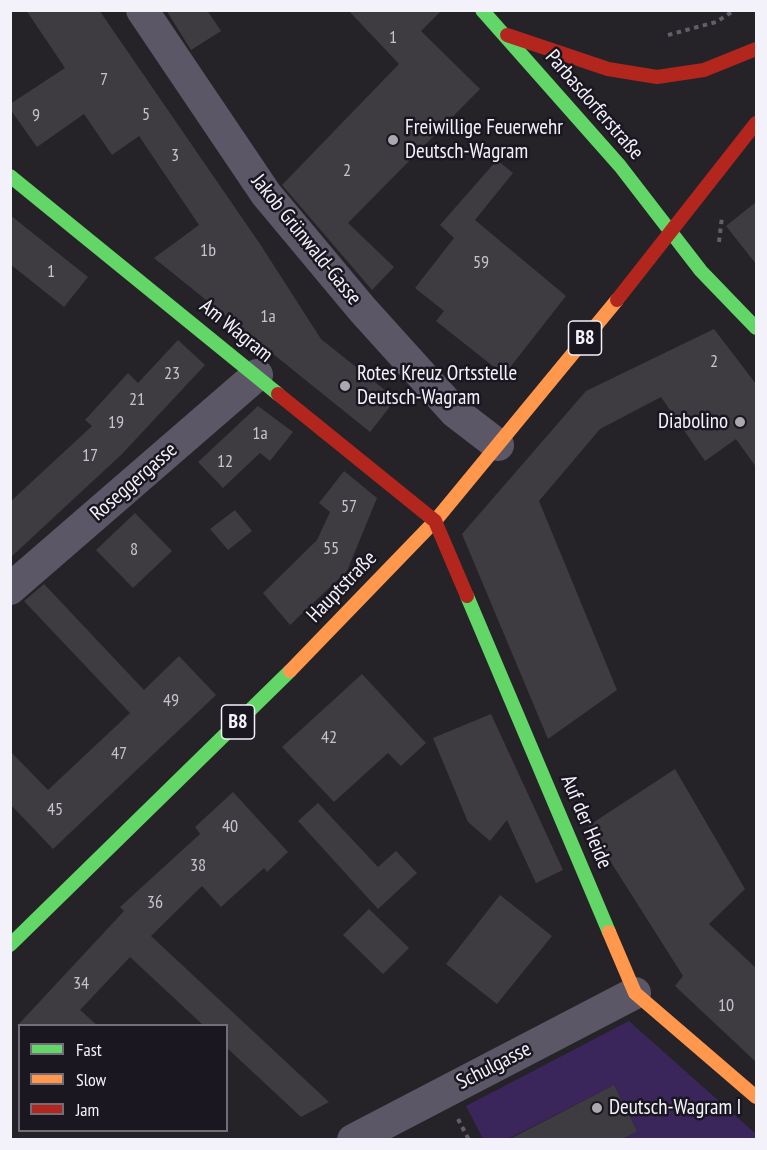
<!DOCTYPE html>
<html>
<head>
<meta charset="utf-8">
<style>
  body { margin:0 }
  #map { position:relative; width:767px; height:1150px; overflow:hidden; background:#252328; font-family:"PT Sans Narrow",sans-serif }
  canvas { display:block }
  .frame { position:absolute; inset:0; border:12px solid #f3f1f9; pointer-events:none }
  .legend { position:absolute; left:18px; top:1024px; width:210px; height:108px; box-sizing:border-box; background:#1a1721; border:2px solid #716e77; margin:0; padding:8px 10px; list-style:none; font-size:18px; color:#f3f1f9 }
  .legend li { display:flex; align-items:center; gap:12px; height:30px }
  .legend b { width:30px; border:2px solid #716e77 }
</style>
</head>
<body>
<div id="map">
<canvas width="767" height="1150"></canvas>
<div class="frame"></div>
<ul class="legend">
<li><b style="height:8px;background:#63d668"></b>Fast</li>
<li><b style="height:8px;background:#ff974d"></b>Slow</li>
<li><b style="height:8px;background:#b3261e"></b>Jam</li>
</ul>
</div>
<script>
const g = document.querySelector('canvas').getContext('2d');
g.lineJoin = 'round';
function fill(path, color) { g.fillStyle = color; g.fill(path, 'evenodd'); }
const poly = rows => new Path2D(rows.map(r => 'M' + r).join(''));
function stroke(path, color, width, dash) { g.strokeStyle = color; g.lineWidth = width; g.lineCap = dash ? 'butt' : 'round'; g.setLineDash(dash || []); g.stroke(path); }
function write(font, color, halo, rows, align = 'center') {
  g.font = font + ' "PT Sans Narrow",sans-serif'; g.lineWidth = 5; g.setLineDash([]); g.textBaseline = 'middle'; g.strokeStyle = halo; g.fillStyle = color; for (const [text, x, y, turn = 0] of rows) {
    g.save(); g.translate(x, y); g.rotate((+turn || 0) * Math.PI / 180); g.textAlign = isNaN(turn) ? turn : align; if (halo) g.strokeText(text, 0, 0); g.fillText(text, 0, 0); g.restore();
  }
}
fill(poly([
  [629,1021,756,1134,756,1139,628,1139,626,1137,637,1131,614,1085,508,1139,483,1139,466,1106]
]), '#3b265c');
fill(poly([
  [26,10,99,10,260,244,321,339,396,399,370,432,154,258,199,225,139,136,112,155,84,114,37,147,10,109,10,104,65,68],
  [166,10,207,10,221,31,191,50],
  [348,10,442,10,421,31,480,89,348,223,394,267,372,290,282,185,399,64],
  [497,160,513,173,475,220,566,296,504,375,436,321,444,311,415,288,454,238,440,225],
  [756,202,756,264,726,226],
  [10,215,88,277,64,307,10,264],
  [714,329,756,384,756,467,736,439,705,461,661,397,600,429,539,501,617,690,548,739,462,534,586,391],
  [178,340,205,365,122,454,10,558,10,502,92,426,85,420,128,373,138,383],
  [258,406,293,432,270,461,260,453,223,488,198,462],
  [344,471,377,498,347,571,290,625,263,593,317,540,330,512,319,503],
  [235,510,252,531,228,550,210,529],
  [135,513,172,551,133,588,96,550],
  [44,584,144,690,179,656,216,695,53,849,10,804,10,751,48,790,130,713,24,601],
  [362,674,426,743,401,766,388,753,334,802,282,747],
  [491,714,563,870,536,883,507,820,490,841,468,822,433,738],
  [675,769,745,889,709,924,756,968,756,1062,675,986,683,976,588,826],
  [233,792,288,852,267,872,264,868,221,907,202,886,151,936,329,1102,301,1117,226,1047,226,1026,204,1026,130,957,80,1010,98,1026,17,1026,124,911,120,907,200,834,195,827],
  [318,803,378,867,396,851,417,873,378,909,298,821],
  [500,895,552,936,497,1004,446,964],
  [369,909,409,948,383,974,343,935],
  [614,1085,637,1131,621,1140,508,1140]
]), '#3e3c41');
stroke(poly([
  [668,35,716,22,735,10],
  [719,242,722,217],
  [458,1119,469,1140]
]), '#635f6a', 4, [4.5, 4.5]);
stroke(poly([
  [142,10,266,194,362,309,455,412,498,445],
  [10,589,257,375],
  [353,1140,635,993]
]), '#5c5766', 32);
stroke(poly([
  [482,10,620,166,701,271,756,328],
  [10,176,278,394],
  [467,596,609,932],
  [10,945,290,671]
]), '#63d668', 14);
stroke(poly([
  [290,671,435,521,617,300],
  [609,932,635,993,756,1097]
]), '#ff974d', 14);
stroke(poly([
  [507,35,608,69,657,77,704,70,756,49],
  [617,300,756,123],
  [278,394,435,521,467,596]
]), '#b3261e', 14);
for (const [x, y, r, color] of [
  [393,140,6,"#aba9b0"],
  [345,386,6,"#aba9b0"],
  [740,422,6,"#aba9b0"],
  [597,1108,6,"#aba9b0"]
]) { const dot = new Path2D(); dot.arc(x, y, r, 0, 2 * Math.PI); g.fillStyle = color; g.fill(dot); stroke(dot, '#1a1721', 2); }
write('18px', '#c6c4cb', null, [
  ["1",393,38],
  ["7",104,80],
  ["5",146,115],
  ["9",36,116],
  ["3",175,156],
  ["2",347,171],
  ["1b",208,251],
  ["59",481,263],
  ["1",51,272],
  ["1a",268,317],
  ["2",714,362],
  ["23",172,374],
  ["21",137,400],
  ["19",116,423],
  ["1a",260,434],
  ["17",90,456],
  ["12",225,462],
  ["57",349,507],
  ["55",331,549],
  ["8",134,550],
  ["49",171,701],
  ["42",329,738],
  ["47",119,754],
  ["45",55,810],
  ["40",230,827],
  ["38",198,866],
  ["36",155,903],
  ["34",81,984],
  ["10",726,1006]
]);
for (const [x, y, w] of [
  [585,338,33],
  [238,722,33]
]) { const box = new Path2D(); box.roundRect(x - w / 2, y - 17, w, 34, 4.5); g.fillStyle = '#1a1721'; g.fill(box); stroke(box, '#f3f1f9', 1.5); }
write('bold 20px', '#f3f1f9', null, [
  ["B8",585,338],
  ["B8",238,722]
]);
write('21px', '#f3f1f9', '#1a1721', [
  ["Parbasdorferstraße",594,105,49],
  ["Jakob Grünwald-Gasse",306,240,51],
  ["Am Wagram",236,331,39],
  ["Roseggergasse",134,482,-41],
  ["Hauptstraße",342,587,-46],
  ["Auf der Heide",586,822,67],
  ["Schulgasse",494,1066,-27]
]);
write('21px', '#f3f1f9', '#1a1721', [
  ["Freiwillige Feuerwehr",405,128],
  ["Deutsch-Wagram",405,152],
  ["Rotes Kreuz Ortsstelle",357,374],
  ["Deutsch-Wagram",357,398],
  ["Diabolino",728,422,"right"],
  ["Deutsch-Wagram I",609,1108]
], 'left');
</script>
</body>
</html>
